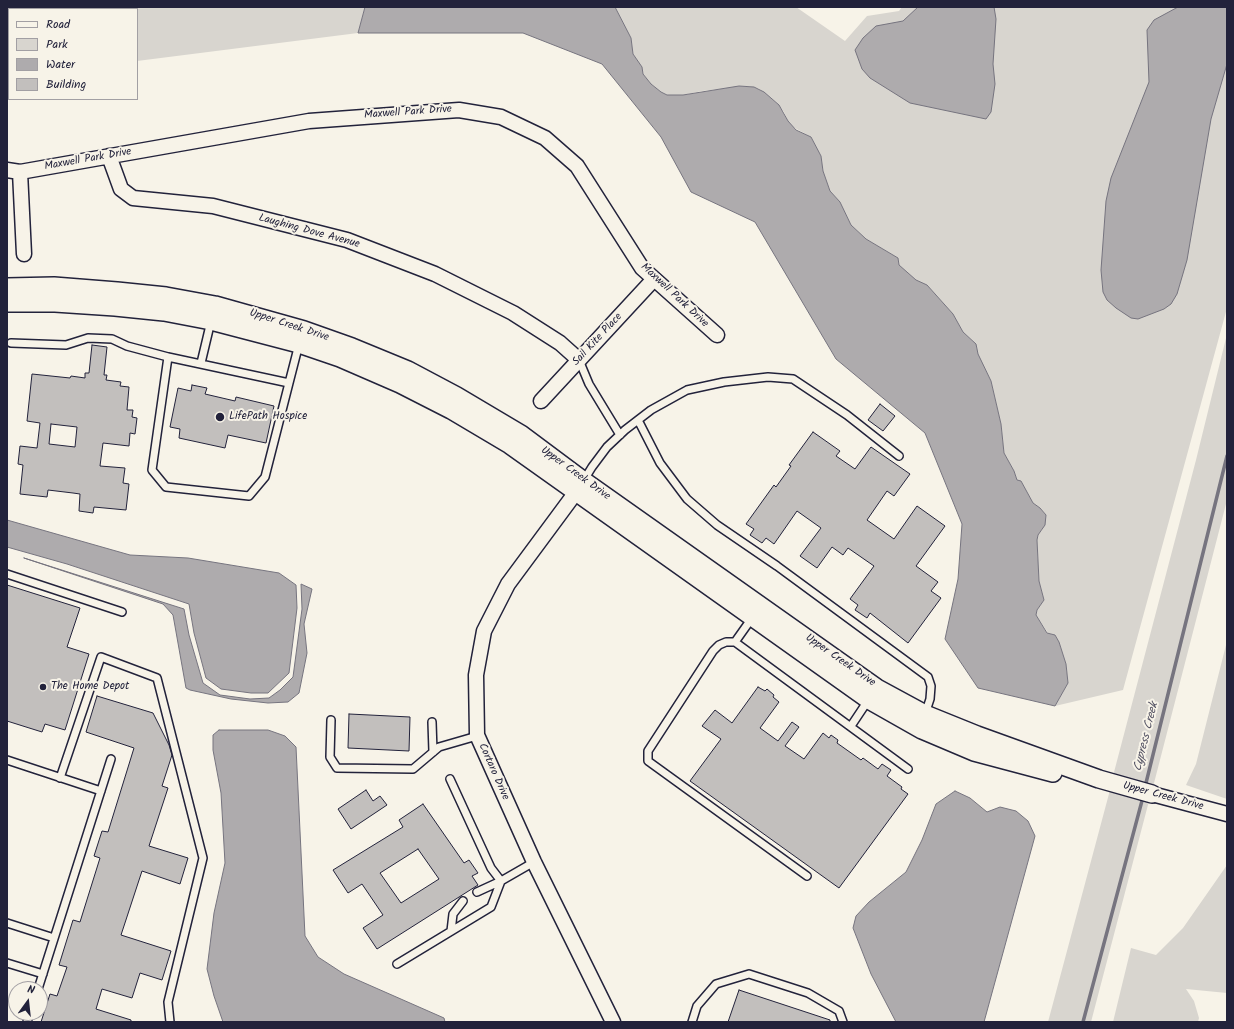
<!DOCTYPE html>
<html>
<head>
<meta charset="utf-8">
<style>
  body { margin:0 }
  #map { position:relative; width:1234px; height:1029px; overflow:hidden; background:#f7f3e8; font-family:Kalam,sans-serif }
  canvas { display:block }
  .frame { position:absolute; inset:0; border:8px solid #22223b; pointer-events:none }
  .legend { position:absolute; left:8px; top:8px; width:130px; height:92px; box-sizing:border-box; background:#f7f3e8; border:1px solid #a29fa3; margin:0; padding:5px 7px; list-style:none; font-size:12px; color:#22223b }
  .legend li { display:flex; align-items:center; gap:8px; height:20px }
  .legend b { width:20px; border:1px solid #a29fa3 }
  .north { position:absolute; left:8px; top:981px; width:40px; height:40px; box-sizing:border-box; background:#f7f3e8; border:1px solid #a29fa3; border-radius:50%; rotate:15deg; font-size:11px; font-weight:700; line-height:16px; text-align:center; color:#22223b }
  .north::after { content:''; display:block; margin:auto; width:14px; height:18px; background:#22223b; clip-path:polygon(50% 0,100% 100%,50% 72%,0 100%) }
</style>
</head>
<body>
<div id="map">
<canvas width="1234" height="1029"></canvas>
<div class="frame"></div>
<ul class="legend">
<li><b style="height:5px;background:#f7f3e8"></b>Road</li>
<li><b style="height:11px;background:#d8d5cf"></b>Park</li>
<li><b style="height:11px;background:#aeabad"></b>Water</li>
<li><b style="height:11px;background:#c2bfbd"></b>Building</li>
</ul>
<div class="north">N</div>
</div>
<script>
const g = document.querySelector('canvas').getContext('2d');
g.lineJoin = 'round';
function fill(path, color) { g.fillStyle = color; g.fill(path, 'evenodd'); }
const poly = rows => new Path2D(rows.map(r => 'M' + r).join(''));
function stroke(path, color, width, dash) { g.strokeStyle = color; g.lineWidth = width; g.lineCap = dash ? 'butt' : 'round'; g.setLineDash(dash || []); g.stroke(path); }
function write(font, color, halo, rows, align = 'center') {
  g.font = font + ' Kalam,sans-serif'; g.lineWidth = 4; g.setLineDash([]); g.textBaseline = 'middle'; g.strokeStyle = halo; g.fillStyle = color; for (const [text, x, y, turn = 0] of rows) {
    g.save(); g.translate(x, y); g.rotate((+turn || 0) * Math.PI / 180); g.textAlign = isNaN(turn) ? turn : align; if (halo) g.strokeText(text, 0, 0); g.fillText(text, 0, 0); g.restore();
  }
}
fill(poly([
  [7,7,365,7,358,33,137,61,137,9,9,9,9,72,7,72],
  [615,7,796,7,845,41,867,16,899,11,902,7,1227,7,1227,308,1123,690,1055,706,1068,683,1066,664,1059,642,1055,635,1048,633,1036,615,1037,610,1044,600,1039,581,1037,540,1038,535,1042,530,1046,515,1040,508,1033,503,1021,481,1017,480,1014,471,1004,453,1001,424,991,381,977,354,977,349,972,340,963,332,953,314,927,285,919,283,902,269,899,265,898,258,866,239,851,225,840,202,830,191,823,171,821,156,811,137,793,127,788,121,784,112,776,102,759,89,748,86,702,91,683,95,667,95,661,92,651,84,643,74,642,67,633,54,631,38],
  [1227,334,1227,500,1153,787,1113,776,1196,460],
  [1227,641,1227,799,1186,785,1196,764],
  [1110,790,1149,801,1091,1022,1048,1022],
  [1227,865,1227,993,1186,989,1194,1001,1199,1018,1198,1022,1113,1022,1131,948,1156,955,1183,928]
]), '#d8d5cf');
const water = poly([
  [365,7,615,7,631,38,633,54,642,67,643,74,651,84,661,92,667,95,683,95,739,86,754,87,764,92,779,105,788,121,796,130,811,137,821,156,823,171,830,191,840,202,851,225,866,239,898,258,899,265,916,280,927,285,953,314,963,332,976,344,978,354,991,381,1001,424,1004,453,1014,471,1017,480,1021,481,1033,503,1040,508,1046,515,1045,525,1038,535,1037,540,1039,581,1044,600,1037,610,1036,615,1047,633,1055,635,1059,642,1066,664,1068,683,1055,706,978,688,945,639,958,579,962,524,925,433,836,359,755,222,691,192,661,137,602,64,523,33,358,33,365,7],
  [918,7,994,7,996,19,993,64,995,84,991,112,986,119,910,103,870,78,862,69,855,50,863,38,876,26,903,21,918,7],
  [1178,7,1227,7,1227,64,1211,119,1187,260,1177,294,1171,304,1164,309,1138,319,1131,318,1116,308,1107,300,1103,292,1101,270,1106,201,1111,178,1149,82,1147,30,1154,20,1178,7],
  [7,520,130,555,188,558,279,573,296,585,297,608,289,673,268,693,251,693,221,689,206,678,194,633,189,604,67,564,7,547,7,520],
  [24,558,184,609,189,635,203,683,220,695,250,699,269,698,280,690,293,677,302,609,301,584,312,589,304,624,307,653,299,693,288,702,268,703,231,699,190,690,186,688,173,615,163,604,24,558],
  [219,730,268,730,285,736,296,747,305,936,318,957,344,974,444,1018,445,1022,223,1022,214,996,207,969,214,913,225,863,221,793,213,750,213,735,219,730],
  [955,791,970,798,987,812,1000,807,1016,811,1028,821,1035,836,984,1022,896,1022,871,974,853,928,856,916,869,902,906,872,922,840,936,804,955,791]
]);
fill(water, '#aeabad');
stroke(water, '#76747f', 1);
stroke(poly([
  [1145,787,1227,456],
  [1083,1022,1143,797]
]), '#76747f', 3.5);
const building = poly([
  [92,345,107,347,104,375,107,375,106,380,121,382,120,386,129,387,127,410,133,410,132,417,137,418,135,434,130,433,129,446,103,443,100,466,125,468,123,483,129,484,126,510,94,507,93,513,79,511,80,494,73,493,48,490,47,497,20,494,23,465,18,464,20,446,37,448,40,423,27,421,32,374,70,378,71,376,85,378,85,373,89,373,92,345],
  [51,424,77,427,75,447,49,444,51,424],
  [192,385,207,388,205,394,235,401,236,397,274,406,266,443,228,435,225,448,179,438,180,429,170,427,178,388,191,391,192,385],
  [880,404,895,416,883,431,868,420,880,404],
  [813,432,840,451,836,456,855,469,871,447,910,474,894,496,887,491,867,520,894,539,917,506,945,526,916,566,938,582,931,591,941,598,908,643,870,613,867,618,855,610,858,605,850,599,874,566,848,548,843,555,832,547,817,568,800,556,821,528,797,511,774,544,766,538,762,543,750,535,754,529,746,524,774,485,776,487,791,466,789,465,813,432],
  [7,585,80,608,67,647,89,654,65,730,45,724,42,732,7,721,7,585],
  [758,687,765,691,767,689,774,695,773,697,779,702,760,728,778,741,792,722,799,727,785,746,804,759,823,733,829,738,831,735,838,740,837,743,861,760,863,758,878,769,882,764,891,770,887,776,902,787,901,789,908,794,839,888,690,781,721,739,702,726,715,710,732,723,758,687],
  [97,696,153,713,169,745,172,755,162,786,168,788,149,846,188,858,180,884,142,871,121,935,171,951,162,980,140,973,132,998,102,989,96,1009,131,1020,131,1022,41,1022,50,994,57,996,67,967,59,965,73,920,80,922,100,858,94,856,102,831,108,832,134,748,86,732,97,696],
  [349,714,410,717,409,751,348,748,349,714],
  [366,790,373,801,380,796,387,805,351,829,338,809,366,790],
  [423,804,464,863,469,860,478,873,472,876,478,885,377,949,363,928,383,915,362,884,348,893,333,870,403,827,399,820,423,804],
  [418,849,439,879,401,903,380,873,418,849],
  [739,990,830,1020,830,1022,728,1022,739,990]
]);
fill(building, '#c2bfbd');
stroke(building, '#22223b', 1);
const service = poly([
  [11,343,66,345,88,338,112,339,127,346,168,357],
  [579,360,589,384,620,435],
  [201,363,211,321],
  [289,383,168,357,152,470,166,487,249,496,265,477,289,383,299,344],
  [638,420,660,463,687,499,717,525,777,566,928,677,931,686,930,699,925,714],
  [584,480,592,467,607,447,625,430,651,410,687,390,724,382,768,377,793,379,847,415,899,456],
  [7,574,122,612],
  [752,618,735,642,908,769],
  [735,642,726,642,719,645,713,651,648,751,648,761,807,876],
  [331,720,330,757,337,768,413,769,439,747,477,736],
  [432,722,433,752],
  [851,726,869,699],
  [7,760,101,791],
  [60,778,101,657,157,678,203,858,168,1002,170,1022],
  [450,779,491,868,501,881,477,892],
  [7,923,54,938],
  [451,931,453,914,463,901],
  [7,963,43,974],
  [397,964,491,907,501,881,534,862],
  [38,989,111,759],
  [27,1022,30,1013],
  [692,1022,697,1006,716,984,749,974,808,993,839,1011,843,1022]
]);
const minor = poly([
  [109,156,121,189,133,198,213,206,347,240,435,274,513,313,560,343,579,360],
  [7,170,20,172,309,121,459,110,501,117,545,138,577,166,642,268,717,335],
  [20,172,24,254],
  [541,401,654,279],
  [582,484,508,584,484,631,476,675,477,735,534,862,613,1022],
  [1152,794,1227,814]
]);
const tertiary = poly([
  [7,287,54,286,117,291,166,296,215,305,304,330,352,347,408,370,457,396,521,434,584,481,877,688,925,714,977,735,1099,779,1152,794],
  [7,303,55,303,115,307,164,312,211,321,299,344,340,358,400,384,451,410,510,445,869,700,922,730,974,752,1053,773]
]);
stroke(service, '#22223b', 10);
stroke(minor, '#22223b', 17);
stroke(tertiary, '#22223b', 20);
stroke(service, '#f7f3e8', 7);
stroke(minor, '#f7f3e8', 14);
stroke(tertiary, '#f7f3e8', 17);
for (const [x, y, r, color] of [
  [220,417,5,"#22223b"],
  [43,687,4,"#22223b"]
]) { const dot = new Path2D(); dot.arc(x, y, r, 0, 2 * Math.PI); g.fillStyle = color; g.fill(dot); stroke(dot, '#f7f3e8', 1.5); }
write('11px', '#22223b', '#f7f3e8', [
  ["Maxwell Park Drive",408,113,-4],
  ["Maxwell Park Drive",88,160,-10],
  ["Laughing Dove Avenue",309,232,15],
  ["Maxwell Park Drive",674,296,43],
  ["Upper Creek Drive",289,326,18],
  ["Sail Kite Place",598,340,-47],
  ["Upper Creek Drive",575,474,36],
  ["Upper Creek Drive",840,661,35],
  ["Cortaro Drive",493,772,66],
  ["Upper Creek Drive",1163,797,15]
]);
write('11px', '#22223b', '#f7f3e8', [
  ["LifePath Hospice",229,417],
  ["The Home Depot",51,687]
], 'left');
write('italic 12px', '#535263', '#f7f3e8', [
  ["Cypress Creek",1147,737,-76]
]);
</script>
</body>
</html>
